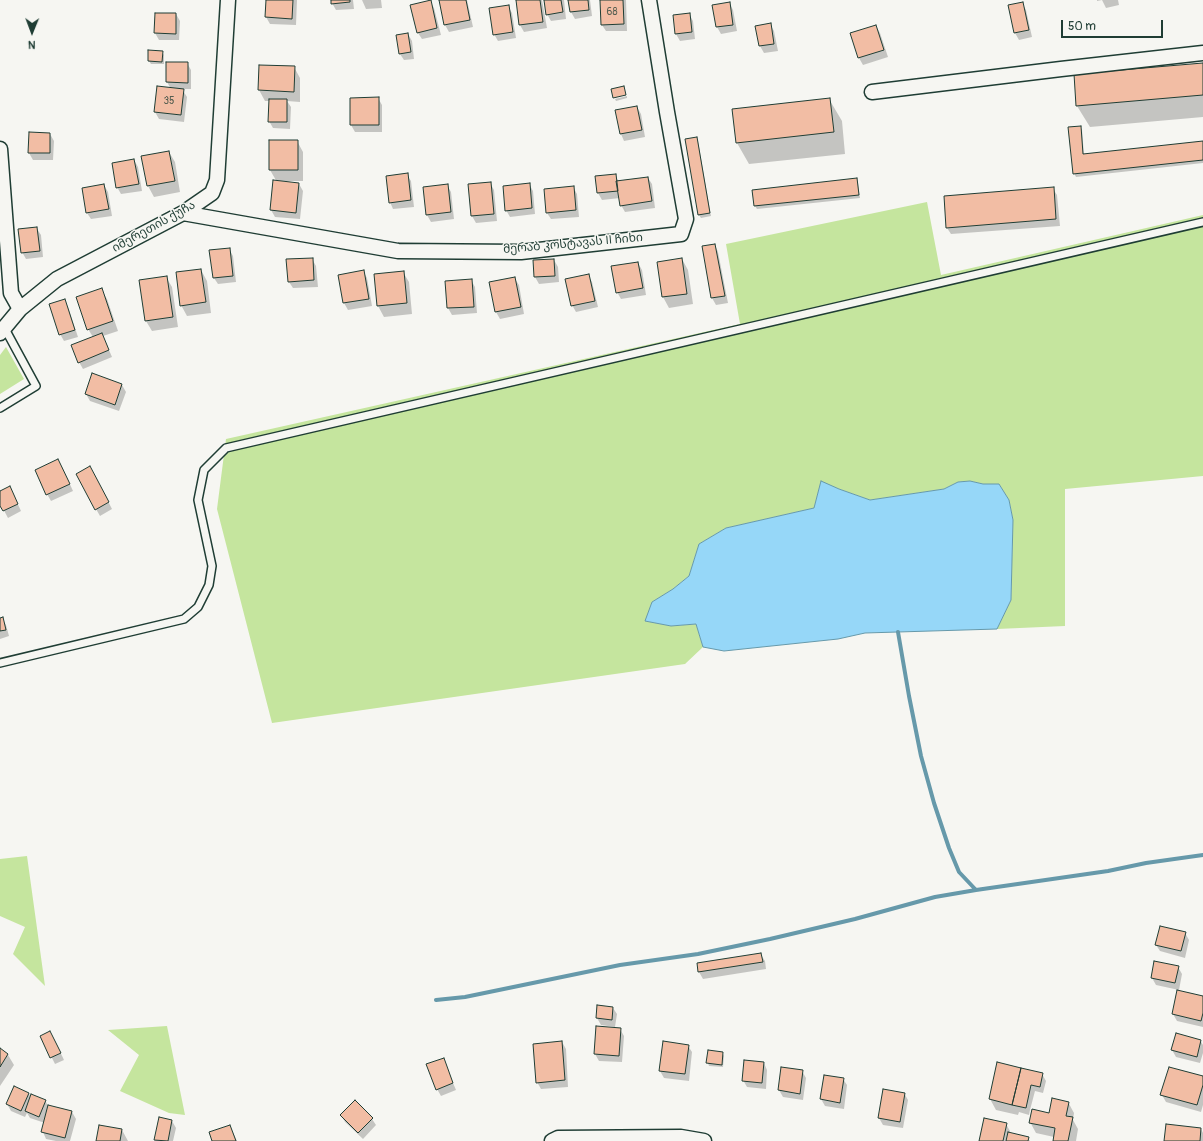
<!DOCTYPE html>
<html>
<head>
<meta charset="utf-8">
<style>
  body { margin:0 }
  #map { position:relative; width:1203px; height:1141px; overflow:hidden; background:#f6f6f2; font-family:Pangolin,sans-serif }
  canvas { display:block }
  .north { position:absolute; left:12px; top:12px; width:40px; height:40px; -webkit-text-stroke:3px #f6f6f2; paint-order:stroke; rotate:181deg; font-size:11px; font-weight:700; line-height:16px; text-align:center; color:#1f3d34 }
  .north::after { content:''; display:block; margin:auto; width:14px; height:18px; background:#1f3d34; clip-path:polygon(50% 0,100% 100%,50% 72%,0 100%) }
  .scale { position:absolute; left:1061px; top:20px; width:102px; height:18px; box-sizing:border-box; border:2px solid #1f3d34; border-top:0; padding-left:5px; font-size:12px; line-height:14px; white-space:nowrap; color:#1f3d34; -webkit-text-stroke:3px #f6f6f2; paint-order:stroke }
</style>
</head>
<body>
<div id="map">
<canvas width="1203" height="1141"></canvas>
<div class="north">N</div>
<div class="scale">50 m</div>
</div>
<script>
const g = document.querySelector('canvas').getContext('2d');
g.lineJoin = 'round';
function fill(path, color) { g.fillStyle = color; g.fill(path, 'evenodd'); }
const poly = rows => new Path2D(rows.map(r => 'M' + r).join(''));
function stroke(path, color, width, dash) { g.strokeStyle = color; g.lineWidth = width; g.lineCap = dash ? 'butt' : 'round'; g.setLineDash(dash || []); g.stroke(path); }
function write(font, color, halo, rows, align = 'center') {
  g.font = font + ' Pangolin,"Noto Sans Georgian",sans-serif'; g.lineWidth = 3; g.setLineDash([]); g.textBaseline = 'middle'; g.strokeStyle = halo; g.fillStyle = color; for (const [text, x, y, turn = 0] of rows) {
    g.save(); g.translate(x, y); g.rotate((+turn || 0) * Math.PI / 180); g.textAlign = isNaN(turn) ? turn : align; if (halo) g.strokeText(text, 0, 0); g.fillText(text, 0, 0); g.restore();
  }
}
fill(poly([
  [927,202,941,275,1203,215,1203,476,1065,489,1065,626,997,629,1011,600,1013,520,1009,500,999,484,983,484,970,481,958,482,944,489,870,500,839,489,821,482,814,508,726,528,699,544,689,576,673,589,652,602,646,621,671,626,696,624,703,647,685,664,272,723,217,509,226,439,740,324,726,244],
  [6,347,24,379,0,394,0,355],
  [27,856,45,986,13,954,25,927,0,916,0,859],
  [167,1026,185,1115,169,1113,120,1091,139,1055,108,1030]
]), '#c5e59e');
const water = poly([
  [821,481,839,489,870,500,944,489,958,482,970,481,983,484,999,484,1009,500,1013,520,1011,600,997,629,865,633,838,639,724,651,703,647,696,624,671,626,645,621,652,602,673,589,689,576,699,544,726,528,814,508,821,481]
]);
fill(water, '#96d7f8');
stroke(water, '#69a', 1);
fill(poly([
  [267,0,297,0,296,25,270,24,266,17],
  [332,0,353,0,354,9,336,10,332,3],
  [362,0,381,0,382,8,366,9],
  [443,0,467,0,473,27,449,32,445,25],
  [517,0,542,0,547,28,524,32,520,25],
  [545,0,564,0,566,19,551,21,547,14],
  [569,0,590,0,592,16,575,19,571,12],
  [601,0,626,0,627,31,606,31,602,25],
  [1097,0,1118,0,1119,5,1106,8,1102,0,1097,1],
  [430,1,434,8,441,35,422,39,418,33],
  [1022,3,1026,10,1032,37,1019,40,1015,33,1009,6],
  [730,4,733,10,737,31,721,34,717,27,714,6],
  [508,6,512,13,516,38,498,41,494,34],
  [176,14,180,21,179,40,159,40,155,33],
  [689,14,693,21,695,39,680,41,676,34],
  [770,24,774,31,778,51,764,53,760,46,756,27],
  [876,26,880,33,888,57,863,65,859,58,852,34],
  [408,34,412,41,414,59,404,60,400,54],
  [162,52,164,55,164,64,151,64,149,61],
  [167,63,187,63,191,70,191,89,182,89,187,97,184,122,159,119,155,112,171,89,167,82],
  [1203,64,1203,117,1090,127,1077,106],
  [260,66,294,67,300,78,300,102,287,101,291,107,290,129,273,128,269,121,270,101,265,101,259,90],
  [627,96,627,98,616,101,615,99],
  [378,98,382,105,382,132,355,132,351,125,351,99],
  [829,99,842,121,845,154,749,164,737,143],
  [637,107,641,114,645,137,624,141,621,134,616,111],
  [1080,127,1082,130,1084,155,1203,142,1203,163,1076,177,1074,173],
  [50,134,54,141,53,160,33,160,29,153],
  [697,138,698,141,711,216,701,218,699,215],
  [270,141,297,141,303,152,303,181,281,181,280,182,299,184,303,191,300,219,275,217,271,210,277,182,270,170],
  [169,152,175,162,180,192,154,197,148,186,142,156],
  [134,160,138,167,142,191,121,194,117,187],
  [407,175,411,181,414,207,393,209,390,202],
  [615,175,619,182,648,178,652,184,655,208,625,212,621,205,620,198,602,200,598,193,596,177],
  [857,179,858,183,860,198,757,209,755,206,753,191],
  [490,183,494,190,497,221,476,223,472,216,469,185],
  [529,184,533,191,535,214,510,217,506,210],
  [104,185,108,192,112,216,91,219,87,213],
  [447,185,451,192,454,219,431,222,427,215,424,188],
  [573,187,577,194,579,217,551,219,547,213],
  [1053,189,1057,195,1060,226,951,234,947,228],
  [37,229,41,235,43,257,26,259,22,252],
  [715,245,718,252,728,303,716,305,712,298,703,247],
  [229,249,233,256,236,282,218,284,214,278],
  [312,259,316,266,318,287,293,288,289,282],
  [682,259,688,270,693,304,669,308,663,297,658,263],
  [554,260,558,267,559,282,539,284,535,277],
  [638,263,642,270,646,295,621,299,617,292],
  [201,270,207,281,211,313,187,316,181,305],
  [363,271,367,278,372,306,348,310,344,303,339,276],
  [403,272,409,282,412,314,384,317,378,306,375,275],
  [588,275,592,282,598,307,576,312,572,305],
  [166,277,172,287,178,327,152,331,146,321],
  [515,279,519,285,524,314,500,319,496,312,490,283],
  [471,280,475,287,477,313,452,315,448,308,446,282],
  [101,289,107,299,118,331,103,336,112,357,83,369,79,362,93,337,88,329],
  [64,300,68,307,78,337,64,341,60,334],
  [122,385,126,392,119,411,90,401,86,394],
  [62,467,73,491,51,501,47,494],
  [94,474,112,509,100,516,96,509],
  [0,492,13,494,21,511,8,518,0,503],
  [2,618,6,625,9,636,0,639,0,619],
  [1185,933,1189,940,1185,958,1160,951,1156,945],
  [761,955,765,961,766,969,703,979,699,972,698,964],
  [1178,967,1182,974,1179,990,1156,985,1152,978],
  [1203,997,1203,1027,1177,1021,1173,1014],
  [613,1008,617,1014,615,1027,601,1025,597,1018],
  [620,1029,624,1036,622,1062,599,1061,595,1054],
  [41,1036,54,1039,64,1060,55,1064],
  [1200,1040,1203,1045,1203,1053,1200,1063,1176,1057,1172,1050],
  [562,1042,566,1049,568,1087,541,1089,537,1082],
  [688,1046,692,1052,689,1081,664,1078,660,1071],
  [0,1050,8,1055,14,1065,0,1086],
  [722,1052,724,1056,723,1067,709,1066,708,1063],
  [443,1059,456,1090,441,1096,437,1089],
  [764,1063,767,1070,766,1089,747,1087,743,1080],
  [998,1063,1042,1074,1046,1081,1043,1093,1035,1091,1030,1110,1050,1114,1068,1102,1074,1113,1073,1120,1078,1129,1076,1141,1054,1141,1054,1137,1036,1133,1030,1122,1032,1110,1030,1110,1029,1115,1019,1112,1018,1115,996,1110,990,1099],
  [802,1071,806,1078,803,1100,783,1097,779,1090],
  [1203,1077,1203,1105,1201,1112,1166,1102,1162,1095],
  [843,1079,847,1085,844,1109,825,1106,821,1099],
  [14,1087,29,1094,31,1097,45,1100,48,1106,72,1112,76,1119,70,1141,56,1141,46,1139,43,1132,45,1123,30,1118,27,1113,25,1117,11,1111,7,1104],
  [904,1093,908,1100,903,1128,883,1125,879,1118],
  [341,1115,372,1119,376,1125,363,1139,345,1122],
  [172,1121,176,1128,173,1141,155,1141,155,1140],
  [1006,1124,1010,1131,1009,1134,1028,1138,1030,1141,980,1141],
  [230,1126,237,1141,213,1141],
  [1201,1129,1203,1133,1203,1141,1165,1141],
  [122,1130,128,1141,97,1141]
]), '#0003');
stroke(poly([
  [898,632,909,696,921,756,934,803,949,848,959,872,976,890,1108,871,1146,863,1203,855],
  [436,1000,465,997,620,965,698,954,770,939,855,919,935,897,976,890]
]), '#69a', 4);
const building = poly([
  [266,0,293,0,292,19,265,17,266,0],
  [331,0,350,0,350,2,331,4,331,0],
  [431,0,437,28,417,33,410,5,431,0],
  [439,0,466,0,470,20,444,25,439,0],
  [516,0,540,0,543,22,519,25,516,0],
  [544,0,561,0,563,12,546,15,544,0],
  [568,0,588,0,589,10,570,12,568,0],
  [600,0,623,0,624,24,601,25,600,0],
  [730,2,733,25,716,27,712,5,730,2],
  [1023,2,1029,30,1014,33,1008,5,1023,2],
  [509,5,513,32,493,35,489,8,509,5],
  [155,13,176,13,176,34,154,33,155,13],
  [690,13,692,32,675,34,673,15,690,13],
  [771,23,774,44,759,46,755,26,771,23],
  [876,25,884,50,858,58,850,33,876,25],
  [408,33,411,52,399,54,396,35,408,33],
  [148,50,163,51,162,62,148,61,148,50],
  [166,62,188,62,188,83,166,82,166,62],
  [1203,63,1203,95,1076,106,1074,74,1203,63],
  [259,65,295,66,294,92,258,90,259,65],
  [157,86,184,89,181,115,154,112,157,86],
  [624,86,626,95,613,98,611,89,624,86],
  [379,97,379,125,350,125,350,98,379,97],
  [830,98,834,132,736,143,732,109,830,98],
  [269,99,287,99,287,122,268,122,269,99],
  [637,106,642,130,620,134,615,110,637,106],
  [1081,126,1083,154,1203,141,1203,160,1073,174,1068,127,1081,126],
  [29,132,50,133,50,153,28,153,29,132],
  [697,137,710,213,698,215,685,139,697,137],
  [269,140,298,140,298,170,269,170,269,140],
  [169,151,175,181,147,186,141,156,169,151],
  [134,159,139,184,116,188,112,163,134,159],
  [408,173,411,200,389,203,386,176,408,173],
  [616,174,618,191,597,193,595,176,616,174],
  [648,177,652,201,620,206,616,181,648,177],
  [857,178,859,195,754,206,752,190,857,178],
  [273,180,299,183,296,213,270,210,273,180],
  [491,182,494,214,471,216,468,184,491,182],
  [530,183,532,208,505,211,503,186,530,183],
  [104,184,109,209,86,213,82,188,104,184],
  [448,184,451,212,426,215,423,187,448,184],
  [574,186,576,210,546,213,544,189,574,186],
  [1054,187,1056,219,946,228,944,196,1054,187],
  [37,227,40,251,21,253,18,229,37,227],
  [715,244,725,296,711,298,702,246,715,244],
  [230,248,233,276,213,278,209,250,230,248],
  [313,258,314,280,288,282,286,259,313,258],
  [682,258,687,294,662,297,657,262,682,258],
  [554,259,555,276,534,277,533,260,554,259],
  [638,262,643,288,616,293,611,266,638,262],
  [201,269,206,302,180,306,176,272,201,269],
  [364,270,369,299,343,303,338,275,364,270],
  [404,271,407,303,377,306,374,274,404,271],
  [589,274,595,301,571,306,565,279,589,274],
  [167,276,173,317,145,321,139,280,167,276],
  [515,277,521,307,495,312,489,282,515,277],
  [472,279,474,307,447,308,445,281,472,279],
  [102,288,113,321,87,330,76,297,102,288],
  [65,299,75,330,59,335,49,304,65,299],
  [102,333,109,350,78,363,71,345,102,333],
  [92,373,122,384,115,405,85,394,92,373],
  [58,459,70,484,46,495,35,470,58,459],
  [90,466,109,502,95,510,76,474,90,466],
  [10,486,18,504,3,511,0,506,0,491,10,486],
  [3,617,6,630,0,631,0,618,3,617],
  [1160,926,1186,932,1181,951,1155,945,1160,926],
  [761,953,763,962,698,972,697,963,761,953],
  [1154,961,1179,966,1175,983,1151,978,1154,961],
  [1177,990,1203,996,1203,1013,1201,1021,1172,1014,1177,990],
  [597,1005,613,1007,612,1020,596,1018,597,1005],
  [596,1026,621,1028,619,1056,594,1054,596,1026],
  [50,1031,61,1053,50,1058,40,1036,50,1031],
  [1176,1033,1201,1040,1197,1057,1171,1050,1176,1033],
  [562,1041,565,1080,536,1083,533,1044,562,1041],
  [663,1041,689,1045,685,1074,659,1071,663,1041],
  [0,1048,8,1054,0,1067,0,1048],
  [708,1050,723,1052,722,1065,706,1063,708,1050],
  [444,1058,453,1083,436,1090,426,1064,444,1058],
  [744,1060,764,1062,762,1083,742,1081,744,1060],
  [997,1062,1021,1068,1012,1105,989,1099,997,1062],
  [781,1067,803,1070,800,1094,778,1090,781,1067],
  [1169,1067,1203,1076,1203,1085,1197,1105,1160,1095,1169,1067],
  [1021,1068,1043,1073,1040,1087,1031,1085,1026,1108,1012,1105,1021,1068],
  [824,1075,844,1078,840,1103,820,1099,824,1075],
  [14,1086,29,1093,21,1111,6,1104,14,1086],
  [883,1089,905,1093,900,1122,878,1118,883,1089],
  [31,1094,46,1100,39,1117,25,1111,31,1094],
  [1052,1098,1069,1102,1066,1116,1073,1117,1068,1141,1053,1141,1055,1128,1029,1123,1032,1109,1049,1113,1052,1098],
  [355,1100,373,1118,358,1133,340,1115,355,1100],
  [48,1105,72,1111,65,1138,41,1132,48,1105],
  [159,1117,172,1120,168,1141,154,1140,159,1117],
  [984,1118,1007,1123,1003,1141,979,1141,984,1118],
  [1166,1124,1201,1128,1200,1141,1164,1141,1166,1124],
  [99,1125,122,1129,120,1141,96,1141,99,1125],
  [230,1125,236,1141,212,1141,209,1132,230,1125],
  [1008,1132,1029,1137,1028,1141,1006,1141,1008,1132]
]);
fill(building, '#f2bda4');
stroke(building, '#1f3d34', 1);
const lane = poly([
  [0,408,36,386,4,327],
  [0,663,184,619,198,607,209,585,212,566,198,500,204,470,226,448,1203,222]
]);
const street = poly([
  [872,92,1061,69,1203,53],
  [0,149,11,293,20,309],
  [183,213,398,251,521,252,681,234,686,219,667,112,649,0],
  [0,333,20,309,57,279,183,213,212,193,217,180,228,0],
  [552,1141,558,1138,681,1137,704,1141]
]);
stroke(lane, '#1f3d34', 10);
stroke(street, '#1f3d34', 17);
stroke(lane, '#f6f6f2', 7);
stroke(street, '#f6f6f2', 14);
write('10px', '#545d50', null, [
  ["68",612,12],
  ["35",169,101]
]);
write('12px', '#1f3d34', '#f6f6f2', [
  ["იმერეთის ქუჩა",154,227,-29],
  ["მერაბ კოსტავას II ჩიხი",573,244,-5]
]);
</script>
</body>
</html>
